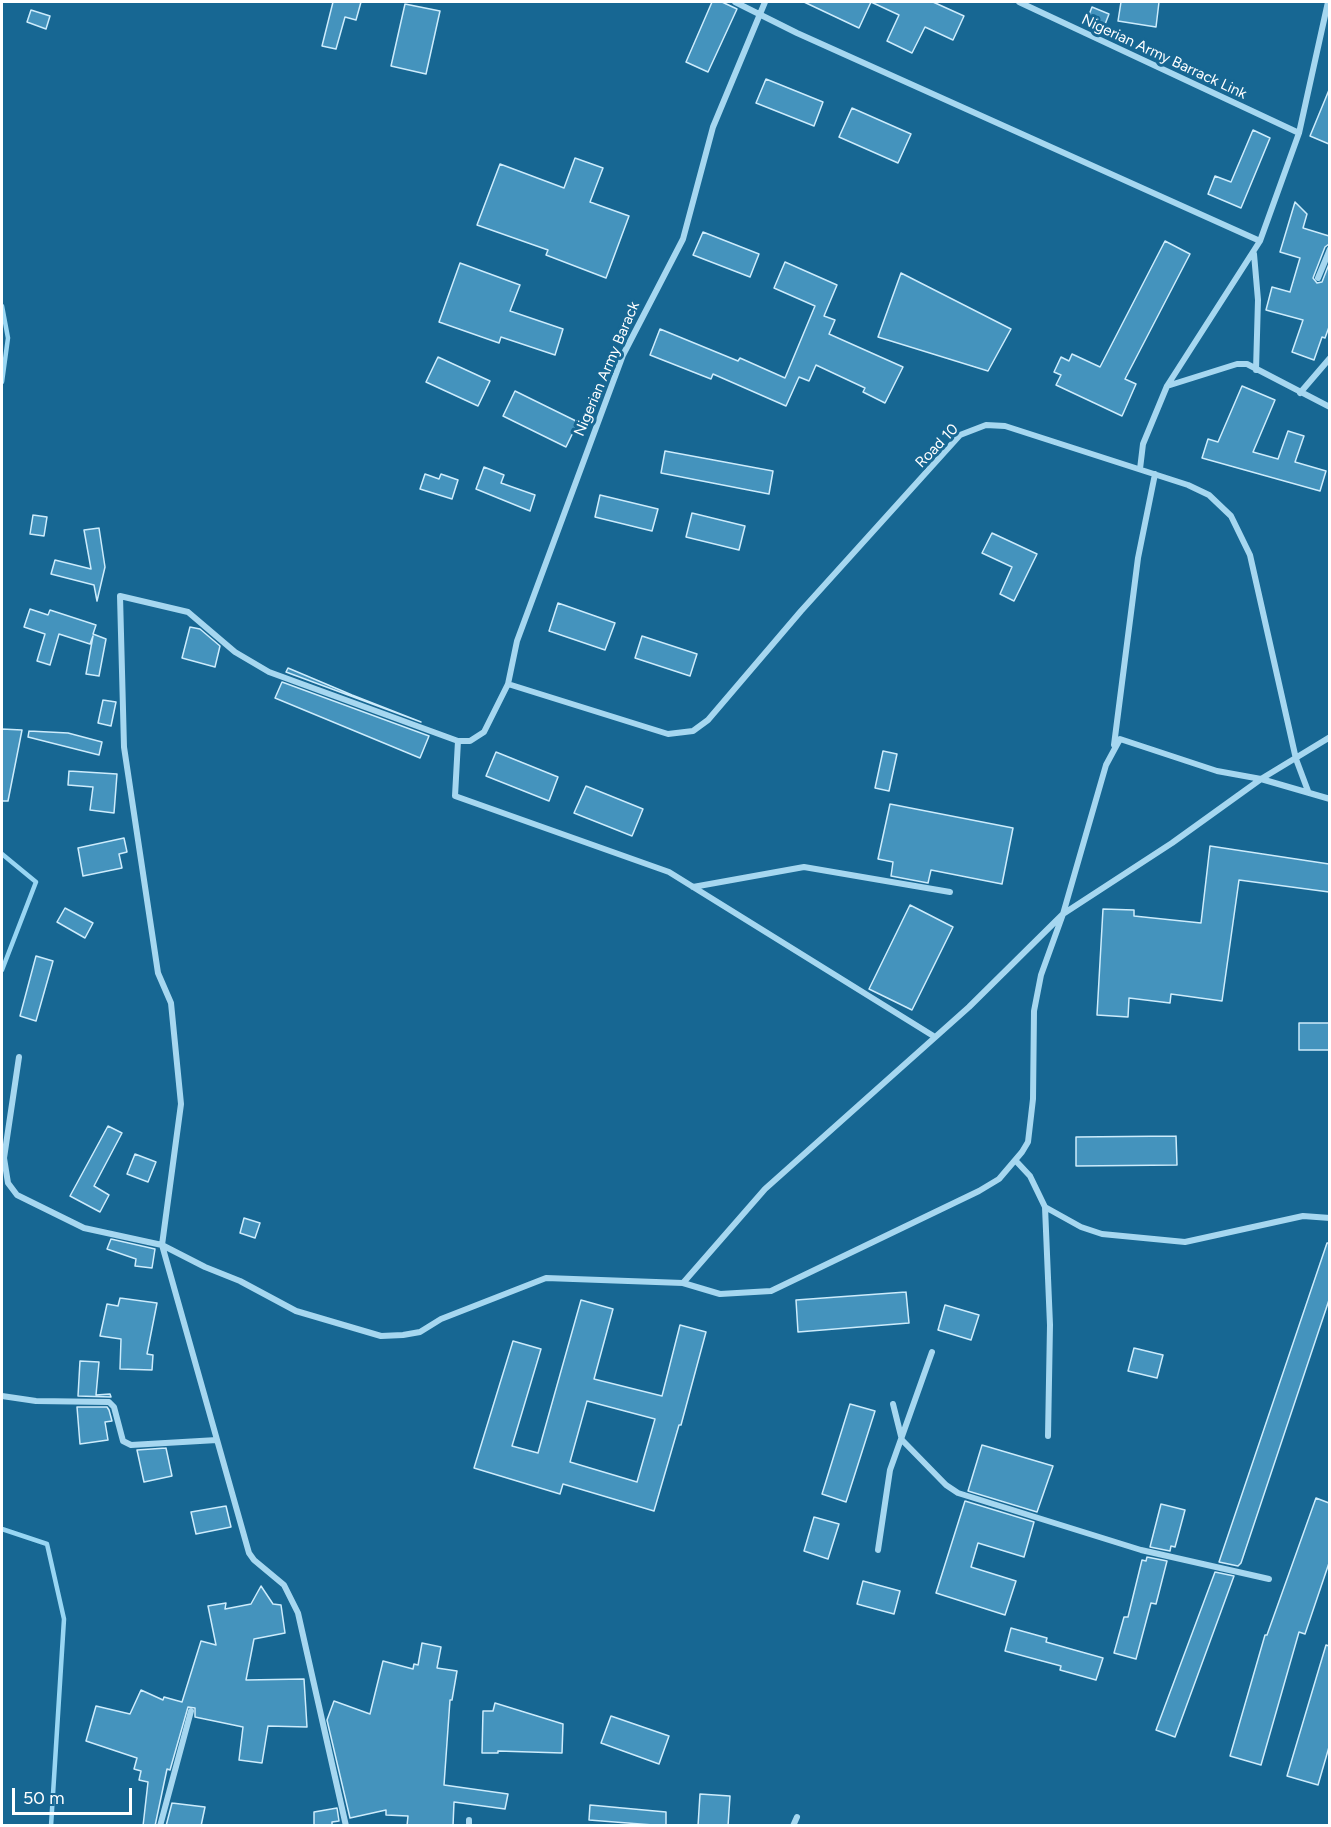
<!DOCTYPE html>
<html>
<head>
<meta charset="utf-8">
<style>
  body { margin:0 }
  #map { position:relative; width:1331px; height:1827px; overflow:hidden; background:#176793; font-family:Figtree,sans-serif }
  canvas { display:block }
  .frame { position:absolute; inset:0; border:3px solid #fff; pointer-events:none }
  .scale { position:absolute; left:12px; top:1788px; width:120px; height:27px; box-sizing:border-box; border:3px solid #fff; border-top:0; padding-left:8px; font-size:18px; line-height:21px; white-space:nowrap; color:#fff; -webkit-text-stroke:4px #176793; paint-order:stroke }
</style>
</head>
<body>
<div id="map">
<canvas width="1331" height="1827"></canvas>
<div class="frame"></div>
<div class="scale">50 m</div>
</div>
<script>
const g = document.querySelector('canvas').getContext('2d');
g.lineJoin = 'round';
const poly = rows => new Path2D(rows.map(r => 'M' + r).join(''));
function stroke(path, color, width, dash) { g.strokeStyle = color; g.lineWidth = width; g.lineCap = dash ? 'butt' : 'round'; g.setLineDash(dash || []); g.stroke(path); }
function fill(path, color) { g.fillStyle = color; g.fill(path, 'evenodd'); }
function write(font, color, halo, rows, align = 'center') {
  g.font = font + ' Figtree,sans-serif'; g.lineWidth = 6; g.setLineDash([]); g.textBaseline = 'middle'; g.strokeStyle = halo; g.fillStyle = color; for (const [text, x, y, turn = 0] of rows) {
    g.save(); g.translate(x, y); g.rotate((+turn || 0) * Math.PI / 180); g.textAlign = isNaN(turn) ? turn : align; if (halo) g.strokeText(text, 0, 0); g.fillText(text, 0, 0); g.restore();
  }
}
stroke(poly([
  [2,306,8,338,2,382],
  [2,854,36,882,2,970],
  [2,1529,47,1544,64,1619,51,1826]
]), '#99d6f3', 4.5);
const building = poly([
  [333,2,361,2,356,20,345,17,336,49,322,46,333,2],
  [712,2,722,2,737,9,708,72,686,62,712,2],
  [804,2,933,2,964,16,953,40,925,27,912,53,887,41,899,15,871,2,859,28,804,2],
  [1121,2,1159,2,1156,27,1118,21,1121,2],
  [405,4,440,11,426,74,391,66,405,4],
  [1092,7,1109,14,1104,27,1087,20,1092,7],
  [31,10,50,16,46,29,27,22,31,10],
  [766,79,823,102,814,126,756,103,766,79],
  [1329,90,1329,144,1310,136,1329,90],
  [852,108,911,134,898,163,839,137,852,108],
  [1253,130,1270,138,1241,208,1208,194,1215,176,1231,182,1253,130],
  [575,158,603,168,590,202,629,216,606,278,546,255,548,250,477,225,500,164,564,188,575,158],
  [1295,202,1307,214,1303,228,1329,236,1329,244,1325,247,1313,278,1317,283,1322,282,1329,264,1329,327,1325,338,1322,337,1314,360,1292,352,1303,320,1266,310,1272,287,1290,292,1300,258,1280,252,1295,202],
  [703,232,759,254,750,277,693,255,703,232],
  [1165,241,1190,254,1125,379,1136,384,1122,416,1056,385,1061,375,1054,372,1061,357,1069,361,1072,354,1100,367,1165,241],
  [785,262,837,285,824,316,835,320,829,334,903,367,885,403,863,392,865,388,816,365,809,381,799,377,786,406,713,374,711,379,650,355,660,329,738,361,740,358,785,378,815,306,774,288,785,262],
  [460,263,520,285,510,311,563,329,555,355,501,337,499,343,439,322,460,263],
  [901,273,1011,329,988,371,878,337,901,273],
  [438,357,490,381,478,406,426,382,438,357],
  [1242,386,1275,400,1253,452,1278,459,1288,431,1304,436,1295,462,1326,471,1320,491,1202,458,1208,439,1218,442,1242,386],
  [515,391,578,422,566,447,503,416,515,391],
  [665,451,773,471,769,494,661,473,665,451],
  [484,467,504,475,501,483,535,495,530,511,476,489,484,467],
  [425,474,439,479,441,474,458,480,452,499,420,489,425,474],
  [600,495,658,509,652,531,595,517,600,495],
  [692,513,745,526,739,550,686,537,692,513],
  [33,515,47,517,44,536,30,534,33,515],
  [99,528,105,567,97,601,94,585,51,574,55,560,91,569,84,530,99,528],
  [992,533,1037,554,1014,601,1000,594,1012,567,982,553,992,533],
  [558,603,615,623,605,650,549,631,558,603],
  [30,609,48,615,50,610,96,625,93,634,106,639,99,676,86,674,93,636,90,644,59,634,50,665,37,661,45,634,24,627,30,609],
  [190,627,200,629,220,646,215,667,182,658,190,627],
  [642,636,697,654,690,676,635,658,642,636],
  [288,668,352,695,421,722,286,672,288,668],
  [282,682,429,736,420,758,275,698,282,682],
  [103,700,116,702,111,726,98,723,103,700],
  [2,729,22,730,8,801,2,801,2,729],
  [29,731,68,733,102,742,99,755,28,737,29,731],
  [883,751,897,754,889,791,875,788,883,751],
  [496,752,558,777,549,801,486,776,496,752],
  [69,771,117,774,114,813,90,810,93,787,68,785,69,771],
  [586,786,643,809,632,836,574,813,586,786],
  [890,804,1013,828,1002,884,931,870,928,883,891,876,893,862,878,859,890,804],
  [124,838,127,852,119,854,122,868,83,876,78,848,124,838],
  [1210,846,1329,864,1329,892,1239,880,1222,1001,1171,994,1170,1003,1129,998,1128,1017,1097,1015,1103,909,1134,910,1134,916,1201,923,1210,846],
  [910,905,953,927,912,1010,869,989,910,905],
  [65,908,93,923,85,938,57,922,65,908],
  [36,956,53,961,36,1021,20,1016,36,956],
  [1299,1023,1329,1023,1329,1050,1299,1050,1299,1023],
  [108,1126,122,1133,94,1186,109,1195,100,1212,70,1196,108,1126],
  [1176,1136,1177,1165,1076,1166,1076,1137,1176,1136],
  [135,1154,156,1162,148,1182,127,1174,135,1154],
  [244,1218,260,1223,255,1238,240,1233,244,1218],
  [111,1239,155,1249,152,1268,135,1266,136,1259,107,1249,111,1239],
  [1327,1243,1329,1243,1329,1300,1241,1563,1238,1566,1219,1562,1327,1243],
  [906,1292,909,1323,798,1332,796,1300,906,1292],
  [120,1298,157,1303,147,1354,153,1355,152,1370,120,1369,121,1339,100,1336,107,1304,118,1306,120,1298],
  [581,1300,613,1309,594,1379,662,1396,680,1325,706,1332,681,1425,679,1425,654,1511,563,1484,560,1494,474,1468,513,1341,541,1349,512,1446,538,1453,581,1300],
  [587,1401,655,1419,637,1482,570,1462,587,1401],
  [945,1305,979,1315,971,1340,938,1330,945,1305],
  [1134,1348,1163,1355,1157,1378,1128,1371,1134,1348],
  [80,1361,99,1362,96,1395,110,1394,111,1397,78,1396,80,1361],
  [850,1404,875,1411,846,1502,822,1494,850,1404],
  [77,1407,107,1407,109,1410,112,1421,105,1422,108,1440,80,1444,77,1407],
  [982,1445,1053,1466,1037,1512,968,1491,982,1445],
  [166,1448,172,1476,144,1482,137,1450,166,1448],
  [1316,1498,1329,1503,1329,1563,1305,1634,1299,1632,1261,1765,1230,1756,1265,1635,1267,1635,1316,1498],
  [965,1501,1034,1522,1024,1557,978,1543,971,1567,1016,1581,1005,1615,936,1593,965,1501],
  [1161,1504,1185,1510,1175,1547,1171,1546,1170,1551,1150,1547,1161,1504],
  [226,1506,231,1527,196,1534,191,1512,226,1506],
  [814,1517,839,1524,828,1559,804,1551,814,1517],
  [1147,1557,1167,1561,1156,1604,1151,1603,1136,1659,1114,1653,1124,1617,1128,1617,1142,1560,1146,1561,1147,1557],
  [1215,1572,1234,1576,1175,1737,1156,1730,1215,1572],
  [863,1581,900,1591,894,1614,857,1604,863,1581],
  [261,1586,273,1604,281,1605,285,1633,254,1639,246,1680,304,1679,307,1727,268,1726,262,1763,239,1760,243,1727,195,1717,195,1708,188,1707,170,1770,167,1769,155,1826,143,1826,148,1782,139,1780,141,1771,134,1769,137,1758,86,1741,96,1706,130,1714,141,1690,163,1700,164,1697,182,1702,201,1641,216,1645,208,1606,226,1603,225,1609,251,1604,261,1586],
  [1011,1628,1047,1638,1046,1642,1103,1658,1096,1680,1060,1670,1061,1666,1005,1651,1011,1628],
  [422,1643,441,1647,437,1668,457,1671,452,1700,450,1700,444,1785,508,1794,505,1809,454,1802,453,1826,407,1826,408,1816,386,1815,386,1810,350,1818,327,1720,334,1701,370,1714,383,1661,413,1669,414,1664,418,1665,422,1643],
  [1326,1645,1329,1646,1329,1747,1318,1785,1287,1776,1326,1645],
  [495,1703,563,1724,562,1753,498,1751,498,1753,482,1753,483,1711,493,1711,495,1703],
  [611,1716,669,1736,659,1764,601,1743,611,1716],
  [700,1794,730,1796,728,1826,698,1826,700,1794],
  [172,1803,205,1807,201,1826,166,1826,172,1803],
  [590,1805,666,1812,666,1826,589,1820,590,1805],
  [337,1808,339,1821,332,1822,332,1826,314,1826,314,1812,337,1808]
]);
fill(building, '#4493bd');
stroke(building, '#cdecfc', 1.5);
stroke(poly([
  [735,2,797,33,1260,241],
  [1019,2,1299,133],
  [1254,254,1258,300,1256,370],
  [1318,278,1330,249],
  [1167,386,1237,364,1247,364,1330,407],
  [1300,393,1330,358],
  [1140,469,1143,444,1167,386,1260,241,1299,133,1328,2],
  [508,684,668,734,693,731,708,720,801,611,960,435,986,425,1005,426,1188,485,1209,495,1231,516,1250,555,1296,759,1308,791],
  [458,741,455,796,669,872,935,1037],
  [1114,745,1138,558,1155,474],
  [693,887,804,867,950,892],
  [19,1057,4,1158,8,1183,17,1195,84,1228,162,1245,205,1267,240,1281,296,1311,381,1336,403,1335,420,1332,441,1319,546,1278,683,1283,720,1294,771,1291,979,1191,999,1179,1022,1152,1028,1142,1033,1099,1034,1011,1041,975,1063,914,1106,765,1120,739,1217,771,1261,779,1330,799],
  [1016,1161,1030,1176,1045,1207,1050,1325,1048,1436],
  [1045,1207,1081,1227,1102,1234,1185,1242,1303,1216,1330,1218],
  [683,1283,765,1189,969,1007,1063,914,1172,843,1261,779,1330,737],
  [2,1396,36,1401,109,1402,114,1407,123,1441,131,1445,217,1440],
  [893,1404,902,1440,946,1485,958,1493,1141,1550,1269,1579],
  [878,1550,890,1470,932,1352],
  [469,1820,469,1826],
  [160,1826,191,1711],
  [346,1826,298,1613,284,1585,254,1560,249,1553,162,1245,181,1104,171,1003,158,973,124,747,120,596,188,612,235,652,269,672,458,741,470,741,484,732,508,684,517,641,623,355,683,239,713,127,765,2],
  [793,1826,797,1817]
]), '#a6d7f0', 6);
write('15px', '#fff', '#176793', [
  ["Nigerian Army Barrack Link",1164,57,25],
  ["Nigerian Army Barack",607,369,-67],
  ["Road 10",937,446,-46]
]);
</script>
</body>
</html>
